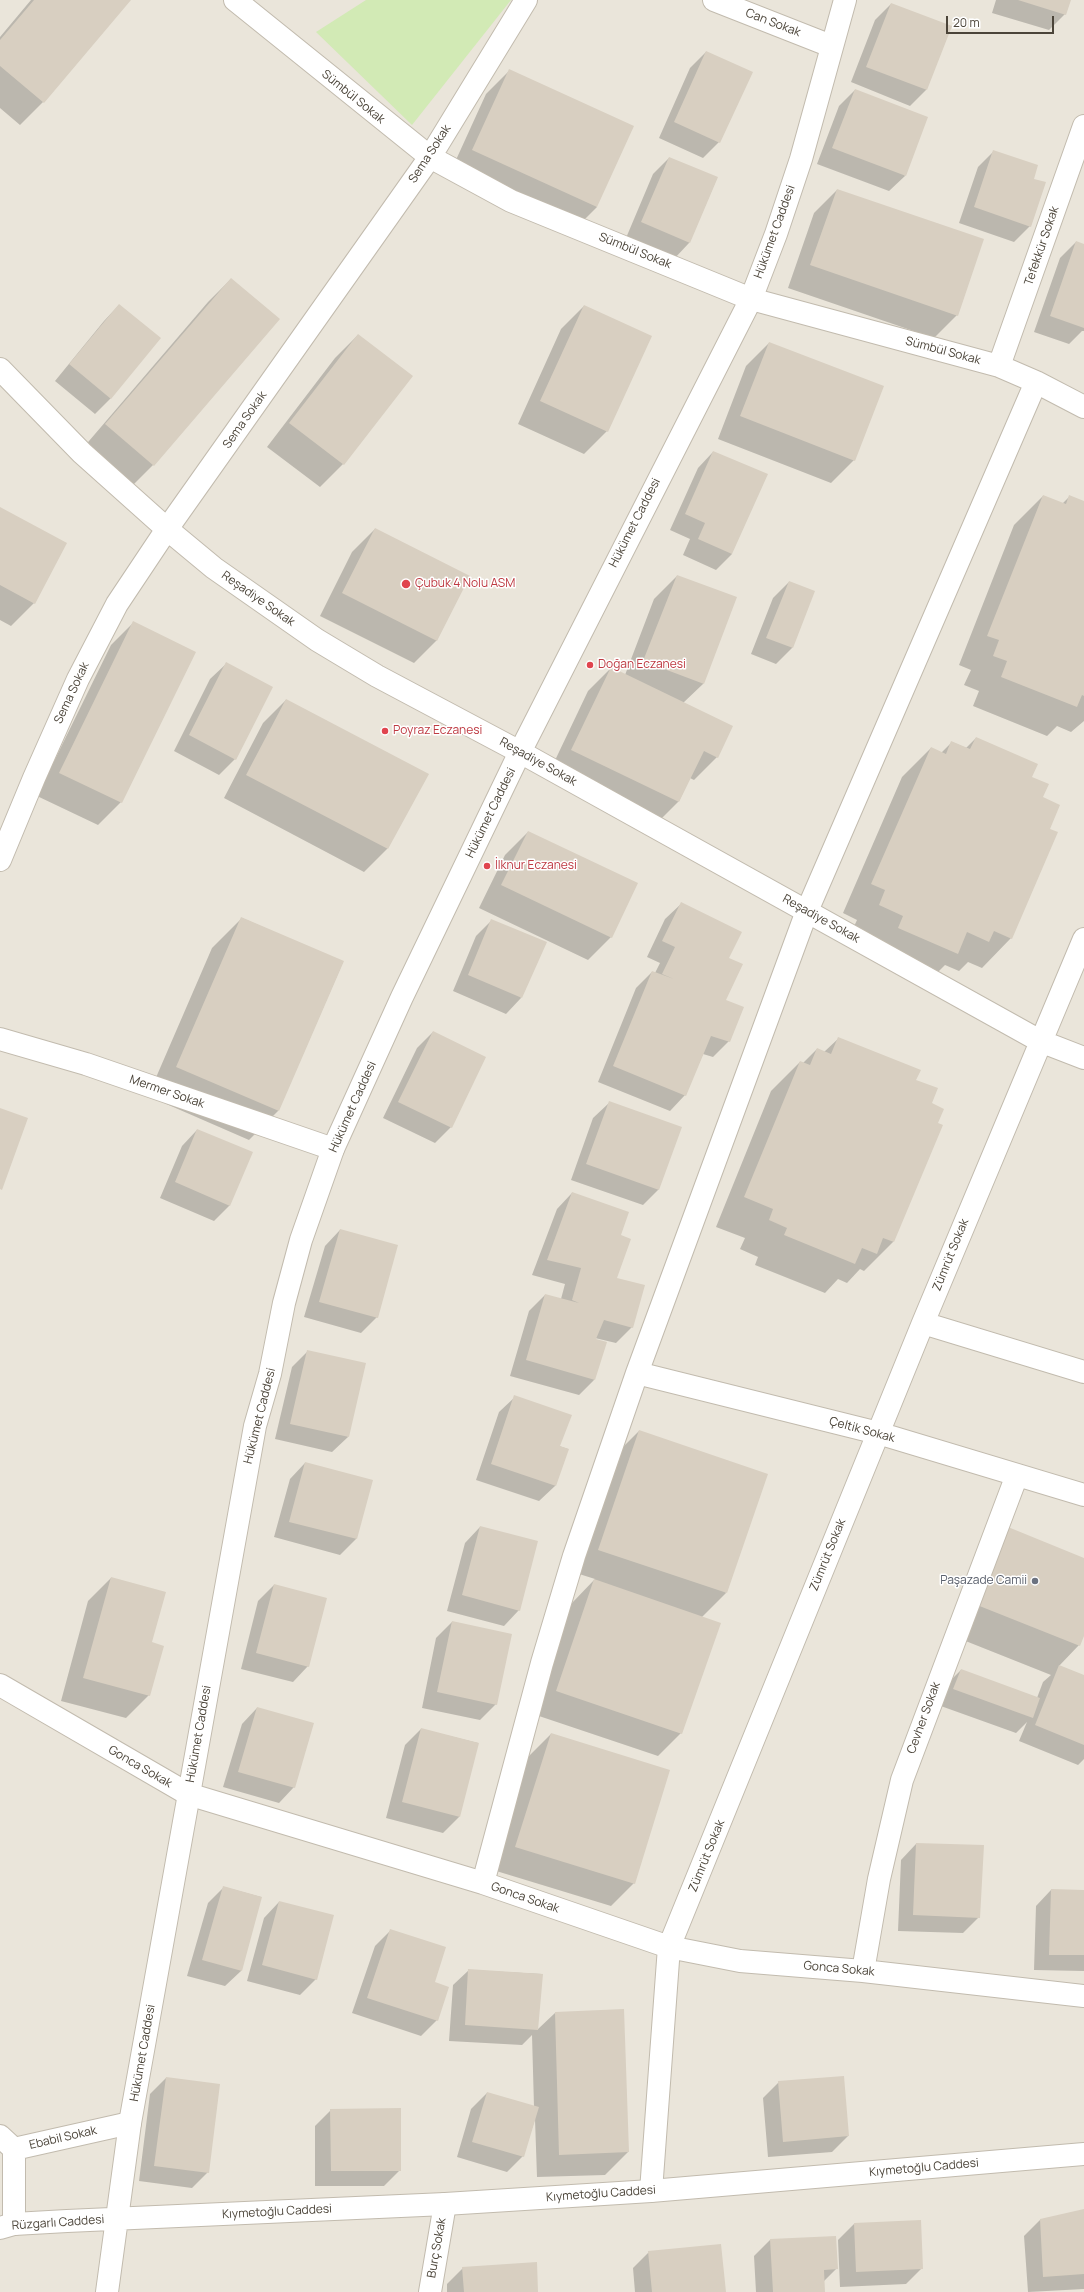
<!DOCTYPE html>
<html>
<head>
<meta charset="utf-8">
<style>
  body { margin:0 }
  #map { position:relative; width:1084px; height:2292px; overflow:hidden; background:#f6f3ec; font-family:Manrope,sans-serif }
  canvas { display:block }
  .scale { position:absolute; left:946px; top:16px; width:108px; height:18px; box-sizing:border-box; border:2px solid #4b4439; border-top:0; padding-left:5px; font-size:12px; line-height:14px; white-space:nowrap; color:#4b4439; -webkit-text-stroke:3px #fff; paint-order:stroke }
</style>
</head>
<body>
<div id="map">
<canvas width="1084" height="2292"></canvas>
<div class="scale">20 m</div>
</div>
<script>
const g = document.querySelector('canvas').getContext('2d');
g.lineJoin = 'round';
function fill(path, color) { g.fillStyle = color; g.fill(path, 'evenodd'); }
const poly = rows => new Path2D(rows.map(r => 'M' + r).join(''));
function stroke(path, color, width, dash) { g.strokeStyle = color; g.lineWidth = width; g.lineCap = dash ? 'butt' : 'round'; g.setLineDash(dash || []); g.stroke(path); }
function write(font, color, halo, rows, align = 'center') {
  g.font = font + ' Manrope,sans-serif'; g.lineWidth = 3; g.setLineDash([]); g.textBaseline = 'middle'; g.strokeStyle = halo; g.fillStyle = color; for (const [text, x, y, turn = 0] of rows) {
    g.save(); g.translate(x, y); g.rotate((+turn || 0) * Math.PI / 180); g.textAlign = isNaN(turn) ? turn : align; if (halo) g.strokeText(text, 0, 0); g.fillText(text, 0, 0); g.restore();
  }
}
fill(poly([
  [0,0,1084,0,1084,2292,0,2292]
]), '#eae5da');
fill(poly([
  [366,0,511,0,412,125,316,32]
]), '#d2eab5');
fill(poly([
  [31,0,129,0,43,102,20,125,0,108,0,37],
  [996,0,1070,0,1065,14,1049,30,992,13],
  [891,4,951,27,926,90,910,106,851,82,875,20],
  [706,52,719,142,703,158,659,138,690,68],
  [509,71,597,207,574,230,450,173,486,94],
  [855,90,905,176,889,191,817,164,839,106],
  [994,151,1032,179,1030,226,1014,242,959,223,978,167],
  [669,158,717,178,689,243,674,259,626,238,653,174],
  [837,190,957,315,934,338,788,288,814,213],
  [1076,242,1084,245,1084,331,1082,331,1069,344,1034,332,1060,258],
  [231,279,153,465,130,488,83,448,208,302],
  [119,305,111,398,95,414,55,381,104,321],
  [584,306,607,431,584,454,518,424,561,329],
  [358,335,343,464,320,487,267,447,335,358],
  [769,343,854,460,831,483,718,439,746,366],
  [713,452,732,554,716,570,683,555,690,539,670,530,698,468],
  [1043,496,1062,504,1069,497,1084,503,1084,721,1071,732,1057,726,1047,736,973,706,979,691,964,685,971,670,959,665,1014,525],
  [0,508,34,603,11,626,0,620],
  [375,529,437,640,414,663,320,616,352,552],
  [677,576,735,598,703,684,683,703,717,757,694,780,690,778,679,801,656,824,549,773,588,691,611,668,625,675,654,599],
  [789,582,813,592,792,648,776,664,751,654,773,598],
  [134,622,121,802,98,825,37,796,111,645],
  [226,664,235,759,219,775,174,751,210,679],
  [286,700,427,774,387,849,364,872,224,798,263,723],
  [976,738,1041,798,1048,829,1011,938,982,968,968,962,959,971,945,965,927,983,850,935,857,920,843,913,902,777,931,748,941,753,952,742,966,748],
  [528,832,611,937,588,960,479,908,505,855],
  [681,904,728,958,725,1001,729,1041,713,1057,703,1054,685,1095,670,1111,598,1082,636,988,652,972,655,973,660,963,647,957,665,919],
  [242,918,343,962,278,1111,249,1140,148,1096,212,948],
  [492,920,521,998,506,1014,453,991,476,936],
  [433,1032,451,1127,435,1143,383,1118,417,1048],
  [839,1038,930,1104,936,1124,942,1125,893,1242,864,1271,860,1269,847,1283,838,1279,825,1293,755,1265,758,1257,740,1249,745,1238,716,1227,771,1091,800,1062,803,1063,817,1049,824,1052],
  [609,1103,659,1189,643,1205,571,1180,593,1118],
  [197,1130,230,1205,214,1221,160,1198,182,1146],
  [572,1193,619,1235,616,1279,632,1327,616,1343,595,1338,594,1380,579,1395,510,1376,529,1311,545,1295,561,1299,565,1284,532,1275,557,1209],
  [340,1230,377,1317,361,1333,304,1317,325,1246],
  [308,1351,348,1437,332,1452,275,1439,292,1367],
  [515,1397,559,1446,568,1449,555,1486,539,1501,476,1480,499,1412],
  [639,1431,726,1593,702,1617,681,1733,658,1756,533,1714,572,1603,595,1579,576,1573,616,1454],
  [305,1463,371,1481,356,1539,340,1555,274,1537,290,1479],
  [480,1527,519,1610,504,1626,447,1611,465,1543],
  [979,1558,1084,1559,1084,1633,1079,1645,1059,1666,1084,1676,1084,1759,1078,1765,1019,1741,1027,1722,1016,1733,938,1705,945,1686,961,1670,1037,1698,1043,1682,1051,1675,948,1634],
  [111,1578,151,1643,149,1695,126,1718,61,1701,88,1601],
  [274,1585,308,1666,293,1682,241,1669,258,1601],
  [452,1622,496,1704,480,1720,422,1708,436,1638],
  [257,1708,294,1787,279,1803,223,1787,242,1724],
  [421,1729,478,1743,459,1817,443,1833,386,1818,405,1745],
  [551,1734,634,1883,611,1906,493,1870,528,1757],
  [916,1844,979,1917,963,1933,898,1931,901,1860],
  [224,1887,261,1897,241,1971,225,1986,187,1976,208,1903],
  [1051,1890,1084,1891,1084,1971,1034,1970,1036,1906],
  [279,1902,316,1979,300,1995,247,1981,264,1918],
  [391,1930,434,1983,437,2020,421,2036,352,2013,375,1946],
  [469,1970,542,1974,537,2030,555,2013,628,2152,605,2175,537,2177,535,2119,523,2156,507,2172,457,2157,471,2109,487,2093,534,2107,532,2035,522,2045,449,2041,453,1985],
  [166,2078,208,2172,192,2188,139,2181,150,2094],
  [779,2082,848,2136,832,2152,768,2157,763,2098],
  [331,2110,400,2170,384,2186,315,2186,315,2126],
  [1084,2210,1084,2289,1028,2292,1024,2236,1040,2220],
  [854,2224,922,2268,906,2284,840,2287,838,2240],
  [770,2240,837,2268,823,2282,824,2292,756,2292,754,2256],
  [649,2252,725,2292,635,2292,633,2268],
  [463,2268,537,2292,447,2292,447,2284]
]), '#0003');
fill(poly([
  [34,0,131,0,44,103,0,66,0,40],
  [1018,0,1071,0,1066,15],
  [891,3,952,26,927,90,866,67],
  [706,51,753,72,720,143,674,122],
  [509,69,634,126,597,207,472,150],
  [855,89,928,117,906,176,832,148],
  [993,150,1038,165,1034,179,1046,182,1031,227,974,207],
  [669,157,718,177,690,243,641,222],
  [837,189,984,239,958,316,810,265],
  [1076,241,1084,244,1084,328,1050,316],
  [231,278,280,319,154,466,105,424],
  [119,304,161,338,111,399,69,364],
  [584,305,652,336,608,432,540,401],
  [358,334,413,376,344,465,289,423],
  [769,342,884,386,855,461,740,416],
  [713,451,768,474,732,554,698,539,705,523,685,514],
  [1043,495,1066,504,1069,495,1084,501,1084,696,1082,695,1077,707,1001,677,1007,661,993,656,999,640,987,636],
  [0,507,67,543,35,604,0,585],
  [375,528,470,576,437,641,342,593],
  [677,575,737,597,704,684,643,661],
  [789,581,815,591,793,648,766,638],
  [133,621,196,652,122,803,59,773],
  [226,662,273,687,236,760,189,735],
  [611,667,733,726,718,758,704,751,679,802,571,750],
  [286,699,429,774,388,849,246,775],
  [976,737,1038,764,1032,777,1049,784,1043,797,1060,805,1050,829,1058,832,1012,939,994,931,989,942,967,932,958,954,898,928,903,916,879,905,885,890,871,884,931,747,946,754,951,741,970,749],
  [528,831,638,883,612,938,501,885],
  [681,902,742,932,729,958,743,964,726,1000,744,1007,730,1042,711,1036,686,1096,613,1066,652,971,674,979,662,974,675,947,662,941],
  [241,917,344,961,279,1111,176,1067],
  [491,919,547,942,522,998,468,975],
  [433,1031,486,1057,452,1128,398,1102],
  [838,1037,921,1070,916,1080,938,1088,932,1103,944,1109,938,1123,943,1125,894,1242,883,1238,877,1254,862,1248,855,1264,784,1235,787,1228,769,1220,773,1209,744,1197,800,1061,810,1065,817,1048,831,1054],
  [609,1101,682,1127,659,1190,586,1164],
  [0,1108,28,1118,2,1190,0,1189],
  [197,1129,253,1152,230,1206,175,1182],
  [572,1192,629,1212,621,1235,631,1239,617,1278,645,1285,633,1328,604,1320,596,1339,607,1342,595,1380,526,1360,545,1294,579,1303,572,1300,581,1268,547,1260],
  [340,1229,398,1245,378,1318,319,1302],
  [307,1350,366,1363,349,1437,290,1424],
  [514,1395,572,1415,560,1446,569,1449,556,1486,491,1464],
  [639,1430,768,1474,727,1593,598,1550],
  [305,1462,373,1480,357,1539,289,1522],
  [480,1526,538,1541,520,1611,462,1595],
  [1008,1527,1084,1558,1084,1636,1080,1646,977,1605],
  [111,1577,166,1592,152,1642,164,1646,150,1696,83,1678],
  [594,1579,721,1623,682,1734,556,1691],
  [274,1584,327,1598,309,1667,256,1653],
  [452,1621,512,1634,497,1705,437,1692],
  [1059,1665,1084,1675,1084,1745,1035,1725],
  [961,1669,1040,1698,1033,1718,953,1689],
  [257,1707,314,1723,295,1788,238,1772],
  [421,1728,479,1743,460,1817,402,1802],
  [551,1733,670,1770,635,1884,515,1847],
  [916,1843,984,1845,980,1918,913,1915],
  [223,1886,262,1897,242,1971,202,1960],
  [1051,1889,1084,1890,1084,1955,1049,1955],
  [279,1901,334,1915,317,1980,262,1965],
  [390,1929,446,1947,435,1982,449,1987,438,2021,367,1998],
  [468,1969,543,1974,538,2030,465,2025],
  [624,2009,629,2152,559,2155,555,2012],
  [844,2076,849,2136,783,2142,778,2081],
  [166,2077,220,2084,209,2173,154,2166],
  [487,2092,539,2107,524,2157,472,2142],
  [401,2108,401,2171,331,2171,330,2109],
  [1084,2209,1084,2274,1043,2277,1040,2219],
  [921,2220,923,2269,856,2272,854,2223],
  [836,2236,838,2269,824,2270,825,2292,773,2292,770,2239],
  [721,2244,726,2292,652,2292,648,2251],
  [537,2262,538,2292,464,2292,462,2267]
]), '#d8cfc1');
const minor = poly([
  [235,0,430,157,511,201,751,299,999,366,1036,382,1084,407],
  [714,0,831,46],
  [999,366,1084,126],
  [0,369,82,453,167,529,214,568,317,640,377,676,520,752,1040,1041,1084,1058],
  [0,860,34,778,78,679,117,604,167,529,430,157,526,0],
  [0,1039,86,1064,333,1149],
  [923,1323,1084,1372],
  [637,1373,878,1433,1084,1495],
  [0,1685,188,1794,483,1883,669,1947,740,1961,863,1971,1084,1996],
  [483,1883,542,1663,574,1556,637,1373,807,911,1036,382],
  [863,1971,879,1879,902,1780,1017,1475],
  [0,2136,14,2149,130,2123],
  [651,2191,669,1947,923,1323,1084,939],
  [14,2224,14,2149],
  [430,2292,445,2204]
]);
const tertiary = poly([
  [0,2228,14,2224,67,2221,445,2204,651,2191,1084,2154],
  [107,2292,130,2123,255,1426,270,1374,284,1303,301,1240,333,1149,402,997,520,752,751,299,776,234,801,159,845,0]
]);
stroke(minor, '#c2bbae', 24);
stroke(tertiary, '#c2bbae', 24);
stroke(minor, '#fff', 22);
stroke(tertiary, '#fff', 22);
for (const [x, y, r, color] of [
  [406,584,5,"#e0444e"],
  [590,665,4,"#e0444e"],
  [385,731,4,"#e0444e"],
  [487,866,4,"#e0444e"],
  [1035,1581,4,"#6b7280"]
]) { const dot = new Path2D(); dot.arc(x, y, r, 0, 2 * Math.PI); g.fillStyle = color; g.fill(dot); stroke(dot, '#fff', 1.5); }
write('12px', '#4b4439', '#fff', [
  ["Can Sokak",773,23,21],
  ["Sümbül Sokak",353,97,39],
  ["Sema Sokak",430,154,-57],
  ["Hükümet Caddesi",775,232,-70],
  ["Tefekkür Sokak",1042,246,-71],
  ["Sümbül Sokak",635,251,22],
  ["Sümbül Sokak",943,351,15],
  ["Sema Sokak",245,420,-55],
  ["Hükümet Caddesi",635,523,-63],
  ["Reşadiye Sokak",258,599,35],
  ["Sema Sokak",72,693,-65],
  ["Reşadiye Sokak",538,762,29],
  ["Hükümet Caddesi",491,813,-64],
  ["Reşadiye Sokak",821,919,29],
  ["Mermer Sokak",167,1092,19],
  ["Hükümet Caddesi",353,1107,-66],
  ["Zümrüt Sokak",951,1255,-68],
  ["Hükümet Caddesi",260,1416,-76],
  ["Çeltik Sokak",862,1430,15],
  ["Zümrüt Sokak",828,1555,-68],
  ["Cevher Sokak",924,1718,-70],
  ["Hükümet Caddesi",199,1734,-80],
  ["Gonca Sokak",140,1767,30],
  ["Zümrüt Sokak",707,1856,-68],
  ["Gonca Sokak",525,1898,19],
  ["Gonca Sokak",839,1969,5],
  ["Hükümet Caddesi",143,2053,-80],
  ["Ebabil Sokak",63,2138,-13],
  ["Kıymetoğlu Caddesi",924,2168,-5],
  ["Kıymetoğlu Caddesi",601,2194,-4],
  ["Kıymetoğlu Caddesi",277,2212,-3],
  ["Rüzgarlı Caddesi",58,2223,-4],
  ["Burç Sokak",437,2248,-80]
]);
write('12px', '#be3a42', '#fff', [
  ["Çubuk 4 Nolu ASM",415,584],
  ["Doğan Eczanesi",598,665],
  ["Poyraz Eczanesi",393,731],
  ["İlknur Eczanesi",495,866]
], 'left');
write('12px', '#5b616d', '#fff', [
  ["Paşazade Camii",1027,1581]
], 'right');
</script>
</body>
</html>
